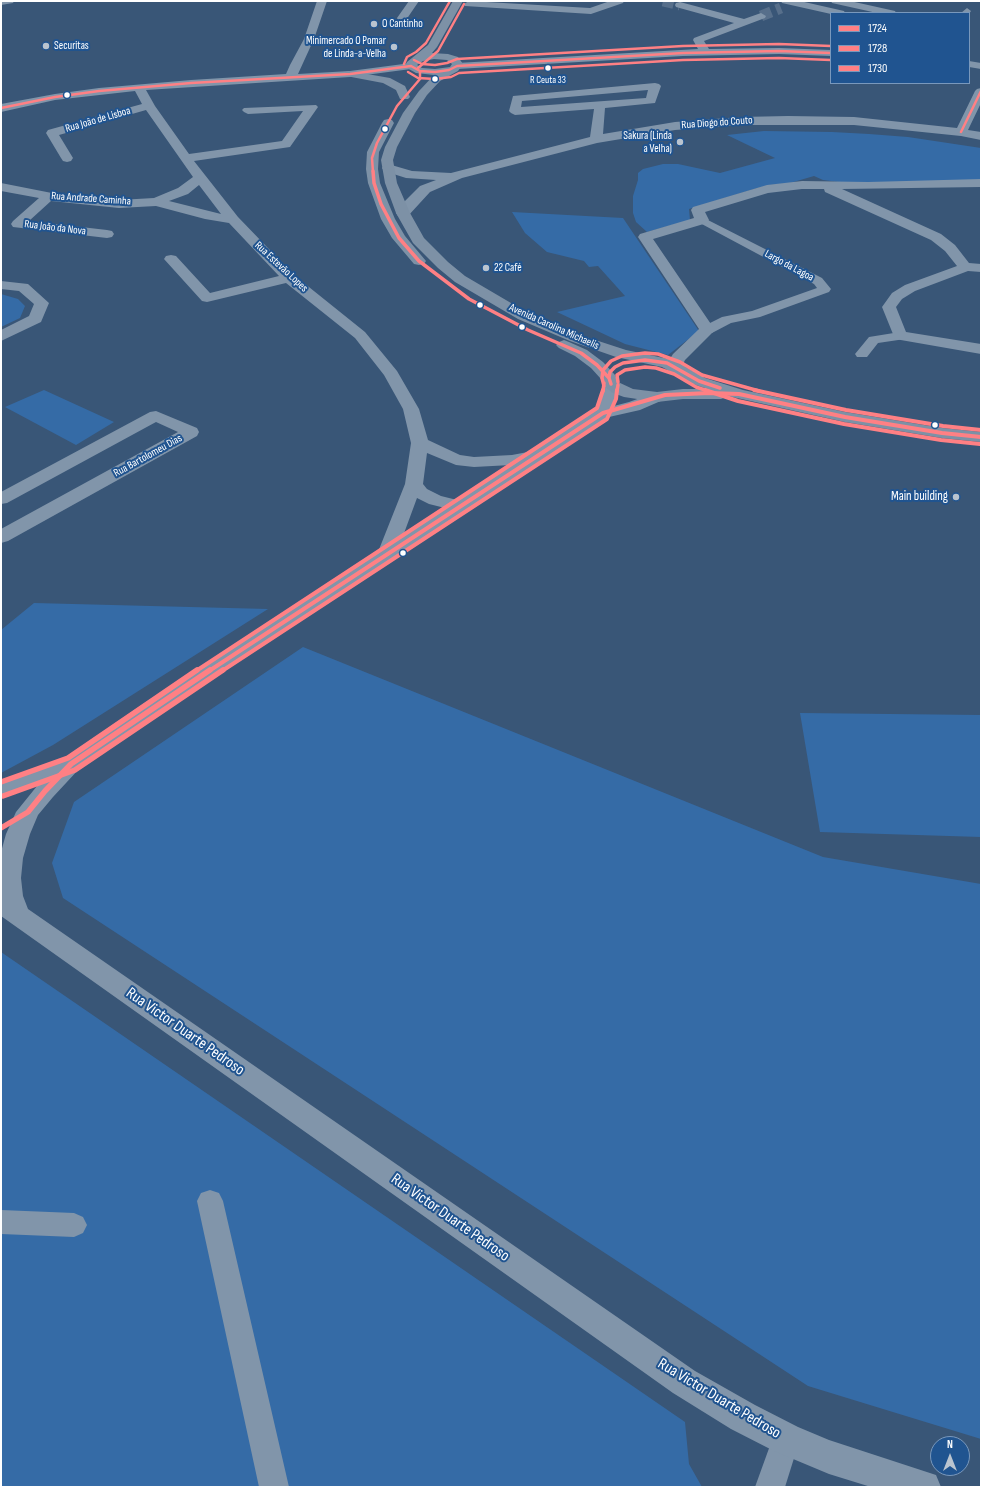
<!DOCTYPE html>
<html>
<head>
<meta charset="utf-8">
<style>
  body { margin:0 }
  #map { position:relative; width:982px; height:1488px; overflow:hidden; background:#395677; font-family:"Sofia Sans Condensed",sans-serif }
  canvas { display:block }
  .frame { position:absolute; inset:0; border:2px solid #fff; pointer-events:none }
  .legend { position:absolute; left:830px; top:12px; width:140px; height:72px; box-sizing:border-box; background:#205490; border:1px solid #7998bc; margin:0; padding:5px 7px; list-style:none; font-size:12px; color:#fff }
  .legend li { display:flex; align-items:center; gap:8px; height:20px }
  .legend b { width:20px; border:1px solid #7998bc }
  .north { position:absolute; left:930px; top:1436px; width:40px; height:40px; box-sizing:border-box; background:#205490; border:1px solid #7998bc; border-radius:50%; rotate:0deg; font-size:11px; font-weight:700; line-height:16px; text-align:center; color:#fff }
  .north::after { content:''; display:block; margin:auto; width:14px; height:18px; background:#bac4cf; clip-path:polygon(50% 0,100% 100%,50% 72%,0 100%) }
</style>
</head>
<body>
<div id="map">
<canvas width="982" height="1488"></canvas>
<div class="frame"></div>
<ul class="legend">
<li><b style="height:5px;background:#ff8084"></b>1724</li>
<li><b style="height:5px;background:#ff8084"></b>1728</li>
<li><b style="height:5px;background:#ff8084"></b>1730</li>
</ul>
<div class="north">N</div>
</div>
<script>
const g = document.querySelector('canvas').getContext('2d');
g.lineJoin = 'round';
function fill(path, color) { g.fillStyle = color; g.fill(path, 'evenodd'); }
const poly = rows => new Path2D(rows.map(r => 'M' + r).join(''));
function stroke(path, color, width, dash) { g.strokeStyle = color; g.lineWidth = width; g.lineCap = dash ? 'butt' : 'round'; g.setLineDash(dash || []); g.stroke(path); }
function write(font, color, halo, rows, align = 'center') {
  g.font = font + ' "Sofia Sans Condensed",sans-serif'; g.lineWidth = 4; g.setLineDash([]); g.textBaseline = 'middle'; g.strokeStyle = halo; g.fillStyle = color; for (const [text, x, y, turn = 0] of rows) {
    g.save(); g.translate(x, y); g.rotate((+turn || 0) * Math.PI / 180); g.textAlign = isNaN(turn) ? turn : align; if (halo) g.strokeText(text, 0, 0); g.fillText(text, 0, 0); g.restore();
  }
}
fill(poly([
  [764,131,832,132,869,134,908,137,981,148,981,180,855,184,823,180,814,176,790,183,770,185,754,189,689,209,690,220,647,232,636,222,633,213,633,196,638,180,638,173,643,169,663,164,678,164,720,173,775,158,727,135],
  [512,212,623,218,699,331,668,355,625,344,557,312,625,296,598,266,589,267,584,261,547,252,525,233],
  [1,294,18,299,25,306,20,318,1,327],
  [44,390,114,422,76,445,5,407],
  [34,603,268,609,53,745,1,773,1,630],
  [303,647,823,857,981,884,981,1439,808,1386,63,898,52,863,74,802],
  [800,713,981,715,981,837,820,832],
  [1,952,685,1422,689,1464,702,1487,1,1487]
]), '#356ba6');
stroke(poly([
  [663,1,680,5],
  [761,16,781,8]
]), '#576f8b', 11, [11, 5.5]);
fill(poly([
  [967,8,971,11,969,14,961,13,967,8],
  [702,217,822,278,831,289,829,292,760,317,731,323,712,333,702,333,700,330,702,327,722,317,752,311,817,288,814,284,698,222,696,220,698,218,702,217],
  [900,332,905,333,907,336,905,339,878,343,867,357,857,357,855,354,869,337,900,332],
  [210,1190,219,1193,223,1201,289,1487,259,1487,197,1201,201,1193,210,1190],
  [1,1210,74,1213,83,1217,87,1225,83,1233,74,1237,1,1234,1,1210],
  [786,1425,796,1429,800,1439,785,1487,755,1487,776,1429,786,1425]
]), '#8195aa');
fill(poly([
  [1,1,14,1,13,3,1,5,1,1],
  [317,1,327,1,314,39,298,74,350,71,411,63,417,66,411,69,350,77,146,90,155,106,189,154,282,141,303,111,248,114,244,112,242,110,244,108,316,105,318,107,290,147,194,161,238,217,294,275,365,332,397,371,419,409,428,440,460,455,474,457,512,455,533,451,596,410,601,397,603,384,605,381,611,379,617,381,619,384,614,406,629,402,657,392,663,394,665,397,663,400,640,410,609,417,162,712,79,769,53,797,38,815,30,834,23,858,21,878,23,896,28,909,695,1371,755,1405,798,1427,829,1440,936,1475,941,1487,871,1487,829,1474,774,1451,731,1429,673,1393,1,916,1,852,6,834,16,812,37,786,1,797,1,781,28,773,63,759,146,702,378,552,405,484,411,443,403,409,384,375,355,338,286,283,207,302,202,301,164,259,166,256,171,255,176,256,210,293,279,276,229,223,205,219,156,206,119,208,51,201,29,221,107,230,112,231,114,234,112,237,107,238,13,227,11,224,13,221,39,198,1,191,1,183,62,195,119,200,154,198,178,188,193,177,146,110,59,135,73,158,71,161,67,162,63,161,61,158,46,133,48,130,142,104,135,91,55,100,1,112,1,104,55,94,99,88,191,80,286,74,290,65,304,39,317,1],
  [199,185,221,214,169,201,188,194,199,185],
  [427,453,456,465,474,467,511,465,457,500,441,496,427,489,423,484,427,453],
  [417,498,429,504,445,508,403,536,417,498],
  [409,1,419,1,406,20,398,20,397,18,409,1],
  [469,1,590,8,610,1,624,1,623,3,591,14,465,6,464,4,469,1],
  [781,1,800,1,844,11,845,13,831,14,782,3,781,1],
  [831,1,850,1,895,11,896,13,877,13,832,3,831,1],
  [680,2,744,19,761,13,766,16,765,18,704,41,709,49,779,48,831,50,831,56,779,54,683,56,457,69,451,66,457,63,698,49,693,40,694,38,734,23,676,7,675,5,676,3,680,2],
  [969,61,981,63,981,69,969,67,969,61],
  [655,83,659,84,661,86,655,103,605,108,603,134,675,122,741,117,788,116,854,117,957,128,975,91,977,89,981,88,981,103,968,130,981,132,981,140,961,136,854,125,741,125,675,130,597,143,462,178,430,192,408,216,398,216,396,213,404,202,420,186,436,180,406,178,384,171,382,168,384,165,388,164,412,171,451,173,590,137,594,109,515,115,511,113,509,111,513,96,655,83],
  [648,90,646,98,521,107,522,101,648,90],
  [981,179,981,187,842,189,941,234,955,245,969,263,981,264,981,272,968,271,915,291,902,299,896,307,906,332,981,344,981,354,895,339,882,307,892,293,905,285,957,266,945,251,931,240,825,192,824,189,802,189,768,193,705,212,709,220,707,223,653,239,715,330,685,360,684,362,685,368,683,371,677,373,671,371,669,368,668,362,673,354,699,329,638,237,640,234,694,218,691,210,693,207,767,185,802,181,868,182,981,179],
  [1,281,28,284,49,303,41,322,1,341,1,330,29,316,34,304,19,291,1,289,1,281],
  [156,411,197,428,199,432,197,436,8,541,1,543,1,529,178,432,156,422,7,503,1,504,1,492,150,412,156,411]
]), '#8195aa');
fill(poly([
  [453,1,463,1,437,47,432,53,448,54,458,57,463,64,458,71,440,81,427,95,415,113,397,147,393,160,397,183,410,213,424,238,448,262,465,276,528,313,580,335,626,350,673,360,705,378,743,390,845,412,942,428,981,432,981,442,942,438,845,422,728,396,721,399,683,399,657,402,624,397,613,393,605,387,601,379,591,368,575,356,559,348,556,345,559,342,564,340,569,342,587,350,603,362,615,375,618,382,633,389,657,392,683,389,708,389,693,384,662,367,616,357,570,341,518,319,455,282,438,268,413,243,396,213,385,183,381,160,385,147,403,113,419,91,434,75,416,73,407,68,405,66,407,62,428,45,453,1],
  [434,59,447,60,452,64,450,67,435,69,422,68,417,65,423,61,434,59],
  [350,71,390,78,405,86,410,97,408,99,400,99,396,90,383,83,346,76,344,74,346,72,350,71],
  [388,119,392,120,394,123,379,152,378,169,380,183,395,219,405,236,426,261,424,264,419,265,414,264,392,238,381,219,368,183,366,169,367,152,382,123,384,120,388,119]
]), '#7d91a6');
stroke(poly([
  [411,66,420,71,435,72,449,70,457,66,683,53,779,51,831,53],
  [1,108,55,97,99,91,191,83,350,74,411,66],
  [961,132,981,91],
  [373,172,372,158,377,143,397,106,420,79,420,71]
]), '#ff8084', 2.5);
stroke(poly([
  [373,171,374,183,381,204,399,238,419,261,469,299,528,330,581,353,597,365,609,378,611,384],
  [611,384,609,378,610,372,615,367,623,363,645,360,667,363,699,381,720,388]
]), '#ff8084', 3.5);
stroke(poly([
  [209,671,603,413,665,395,709,393,739,394,845,417,942,433,981,437]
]), '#ff8084', 4);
stroke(poly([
  [1,828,28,812,45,791,71,764,210,670]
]), '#ff8084', 5.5);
stroke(poly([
  [418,68,438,51,464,4],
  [408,72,418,78,435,79,451,77,459,73,683,60,779,58,831,60]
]), '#ff8084', 2.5);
stroke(poly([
  [618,382,617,375,625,370,645,367,656,368,674,374,696,387,708,391],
  [617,391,618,385]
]), '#ff8084', 3.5);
stroke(poly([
  [705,390,738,401,844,424,941,440,980,444],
  [222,671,607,419,616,399,617,390]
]), '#ff8084', 4);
stroke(poly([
  [3,796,75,770,223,670]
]), '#ff8084', 5.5);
stroke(poly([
  [414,60,422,64,435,65,447,63,457,59,683,46,779,44,831,46],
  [404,64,407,57,416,52,426,43,450,1]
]), '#ff8084', 2.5);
stroke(poly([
  [604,386,602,378,603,370,611,361,622,356,645,353,658,354,680,362,702,375,759,391],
  [603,391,604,383]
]), '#ff8084', 3.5);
stroke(poly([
  [754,390,846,410,943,426,981,430],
  [196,671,597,408,603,390]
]), '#ff8084', 4);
stroke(poly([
  [1,782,68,758,197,670]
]), '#ff8084', 5.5);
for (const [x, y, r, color] of [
  [374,24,4,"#bac4cf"],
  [46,46,4,"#bac4cf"],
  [394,47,4,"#bac4cf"],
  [548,68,3.5,"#fff"],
  [435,79,3.5,"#fff"],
  [67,95,3.5,"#fff"],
  [385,129,3.5,"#fff"],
  [680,142,4,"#bac4cf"],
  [486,268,4,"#bac4cf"],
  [480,305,3.5,"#fff"],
  [522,327,3.5,"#fff"],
  [935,425,3.5,"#fff"],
  [956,497,4,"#bac4cf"],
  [403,553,3.5,"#fff"]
]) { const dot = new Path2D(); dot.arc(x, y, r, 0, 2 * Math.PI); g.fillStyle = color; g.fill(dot); stroke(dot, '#205490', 1.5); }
write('10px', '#fff', '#205490', [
  ["R Ceuta 33",548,80]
]);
write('11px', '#fff', '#205490', [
  ["O Cantinho",382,24],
  ["Minimercado O Pomar",386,41,"right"],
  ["de Linda-a-Velha",386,54,"right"],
  ["Securitas",54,46],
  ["Sakura (Linda",672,136,"right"],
  ["a Velha)",672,149,"right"],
  ["22 Café",494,268]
], 'left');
write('11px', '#fff', '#205490', [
  ["Rua João de Lisboa",98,120,-16],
  ["Rua Diogo do Couto",717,123,-4],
  ["Rua Andrade Caminha",91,199,4],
  ["Rua João da Nova",55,228,7],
  ["Largo da Lagoa",789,266,28],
  ["Rua Estevão Lopes",281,267,43],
  ["Avenida Carolina Michaelis",554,327,24],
  ["Rua Bartolomeu Dias",148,456,-29]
]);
write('13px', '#fff', '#205490', [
  ["Main building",948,497]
], 'right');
write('16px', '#fff', '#205490', [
  ["Rua Victor Duarte Pedroso",185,1032,35],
  ["Rua Victor Duarte Pedroso",450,1218,35],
  ["Rua Victor Duarte Pedroso",719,1399,31]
]);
</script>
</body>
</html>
